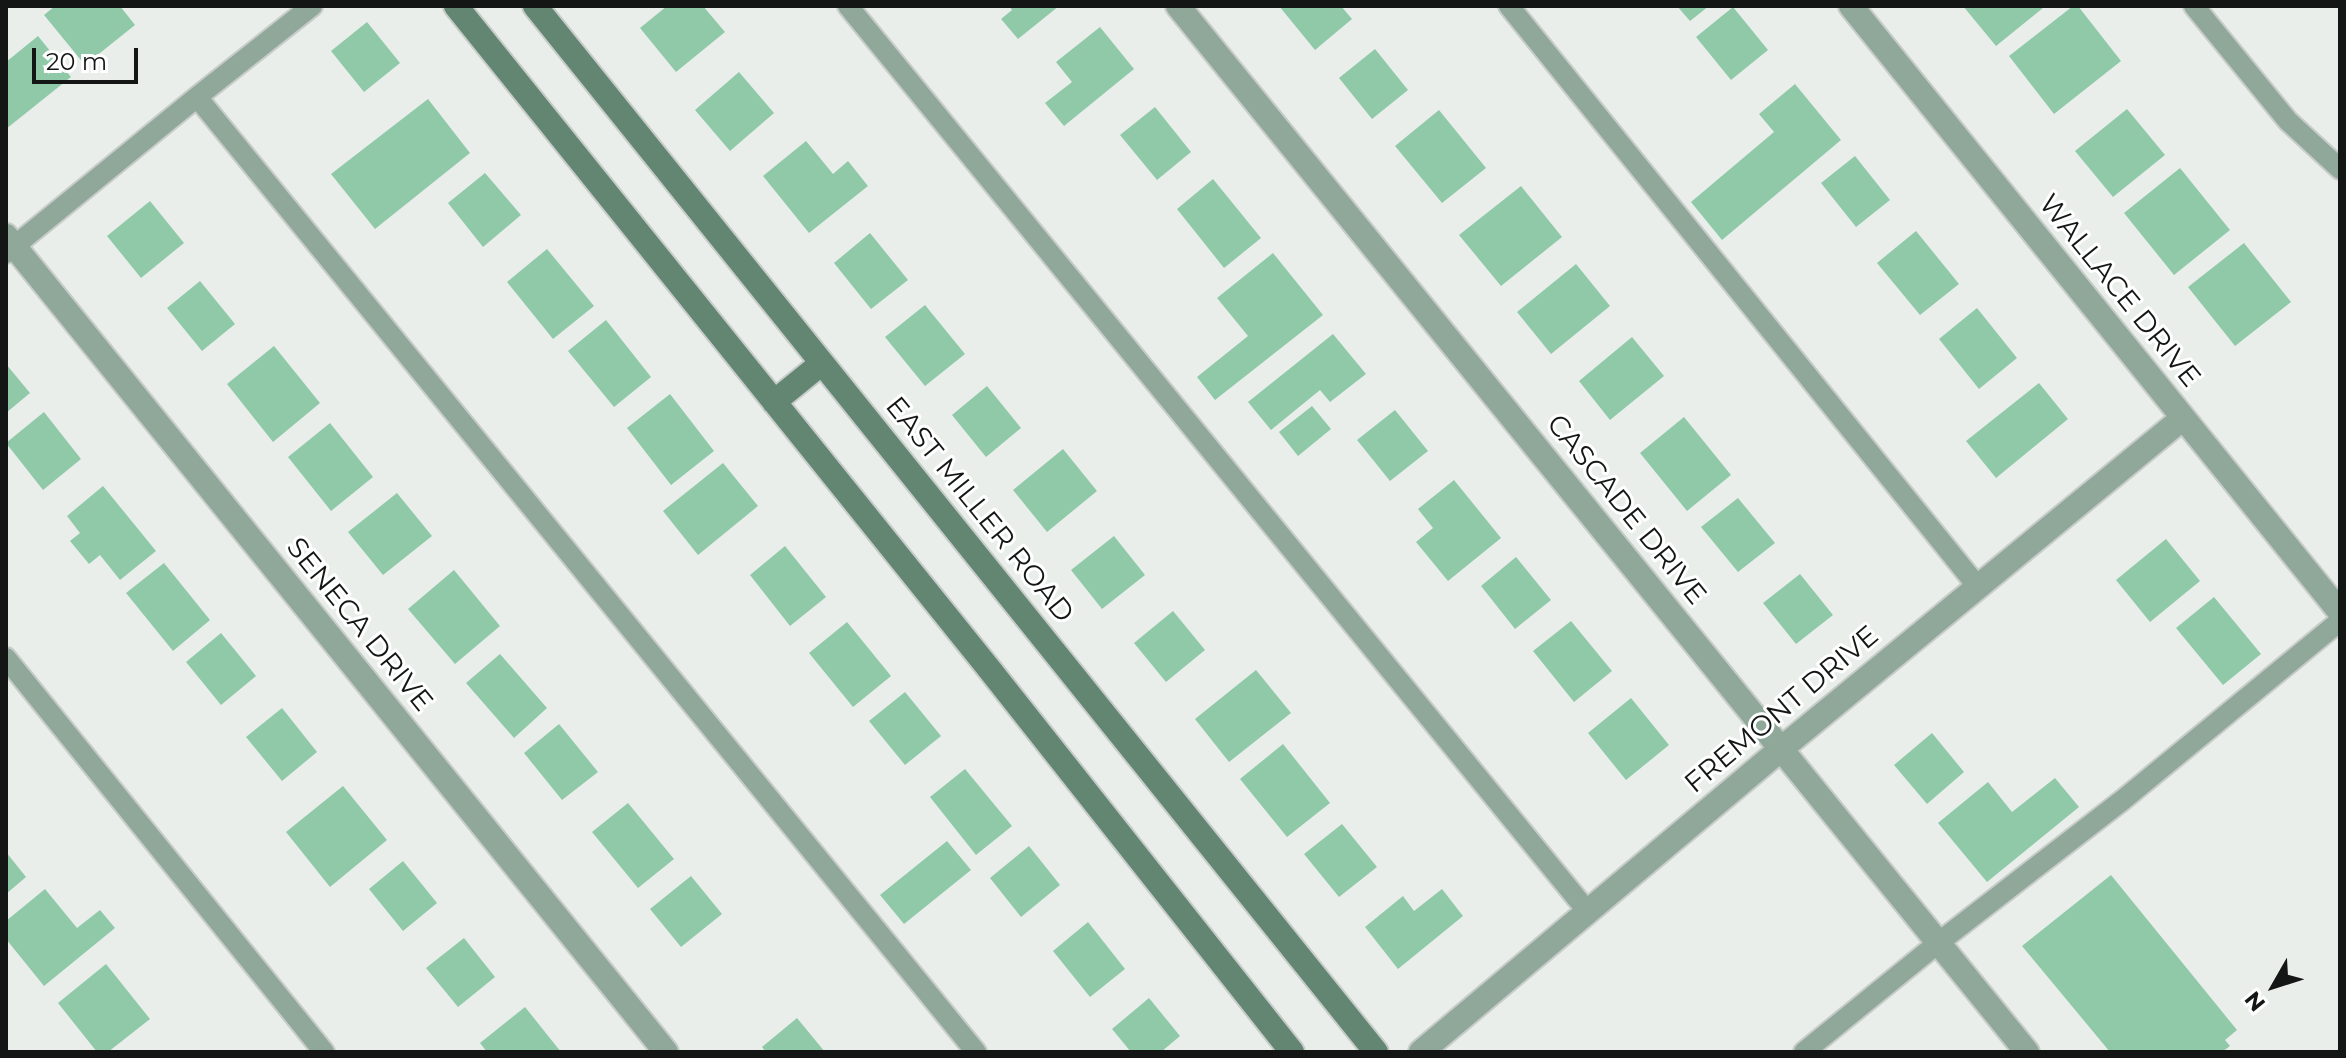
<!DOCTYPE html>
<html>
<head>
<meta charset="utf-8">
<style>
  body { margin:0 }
  #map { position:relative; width:2346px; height:1058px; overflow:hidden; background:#e9eeeb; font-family:Montserrat,sans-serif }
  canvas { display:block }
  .frame { position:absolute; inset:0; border:8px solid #141615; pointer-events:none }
  .north { position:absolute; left:2234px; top:946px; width:80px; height:80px; -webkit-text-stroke:6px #fff; paint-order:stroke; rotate:231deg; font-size:22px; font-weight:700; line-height:32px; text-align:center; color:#141615 }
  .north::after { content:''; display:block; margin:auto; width:28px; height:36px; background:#141615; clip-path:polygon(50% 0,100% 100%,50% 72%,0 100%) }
  .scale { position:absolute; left:32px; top:48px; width:106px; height:36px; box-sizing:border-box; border:4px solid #141615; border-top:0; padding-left:10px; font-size:24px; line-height:28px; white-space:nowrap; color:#141615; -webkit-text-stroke:6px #fff; paint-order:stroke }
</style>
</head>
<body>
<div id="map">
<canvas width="2346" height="1058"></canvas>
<div class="frame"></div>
<div class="north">N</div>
<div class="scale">20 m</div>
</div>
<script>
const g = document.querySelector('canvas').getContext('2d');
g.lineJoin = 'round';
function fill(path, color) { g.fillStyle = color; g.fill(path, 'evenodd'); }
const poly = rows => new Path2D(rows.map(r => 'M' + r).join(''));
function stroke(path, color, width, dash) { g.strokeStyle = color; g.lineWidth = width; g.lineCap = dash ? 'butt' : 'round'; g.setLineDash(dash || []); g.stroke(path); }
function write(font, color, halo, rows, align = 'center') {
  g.font = font + ' Montserrat,sans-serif'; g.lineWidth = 6; g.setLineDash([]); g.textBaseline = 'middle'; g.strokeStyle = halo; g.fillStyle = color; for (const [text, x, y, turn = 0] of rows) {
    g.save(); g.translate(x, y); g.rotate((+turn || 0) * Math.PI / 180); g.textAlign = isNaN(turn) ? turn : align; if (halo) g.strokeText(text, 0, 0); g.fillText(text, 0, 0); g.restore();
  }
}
fill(poly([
  [55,6,120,6,135,25,85,65,44,15],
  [667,6,703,6,725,32,676,72,640,28],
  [1009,6,1059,6,1018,39,1001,19,1012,10],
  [1279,6,1341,6,1352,19,1315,50],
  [1677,6,1709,6,1690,21],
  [1963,6,2041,6,2043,8,1996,46],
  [2073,6,2078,6,2121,61,2054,114,2009,56],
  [1733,7,1768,50,1731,80,1696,37],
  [367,22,400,63,364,92,331,51],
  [1100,27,1134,69,1064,126,1045,103,1072,82,1056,62],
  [38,36,71,77,6,129,6,62],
  [1375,49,1408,90,1372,119,1339,78],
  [739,72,774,113,730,151,695,110],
  [1795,84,1841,140,1722,240,1691,202,1774,132,1759,114],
  [428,99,470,153,375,229,331,174],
  [1155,107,1191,152,1157,180,1120,135],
  [2127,109,2165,155,2113,197,2075,151],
  [1439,110,1486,168,1442,203,1395,146],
  [806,141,833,174,848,161,868,186,809,233,763,176],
  [1855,156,1890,200,1856,227,1821,183],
  [2180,168,2230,230,2174,275,2124,213],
  [485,173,521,215,483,247,448,203],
  [1213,179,1261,238,1224,268,1177,209],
  [1521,186,1562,237,1501,286,1459,235],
  [150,201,184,243,141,278,107,236],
  [1916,231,1959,284,1920,315,1877,263],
  [870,233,908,280,871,309,834,263],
  [2244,243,2291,302,2235,346,2188,287],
  [547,249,594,306,553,339,507,282],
  [1273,253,1323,315,1215,400,1197,377,1248,336,1217,298],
  [1576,264,1610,306,1551,354,1517,312],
  [200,281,235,324,202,351,167,308],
  [925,305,965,354,925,386,885,337],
  [1977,308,2017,358,1979,389,1939,339],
  [606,320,651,377,614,407,568,351],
  [1333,334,1366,374,1330,402,1320,390,1271,430,1248,402],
  [1632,337,1664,376,1610,420,1579,381],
  [274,346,320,403,273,442,227,384],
  [6,364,30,393,6,413],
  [2039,383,2068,419,1996,478,1966,441],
  [987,386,1021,428,986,457,952,415],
  [670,394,714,451,671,485,627,428],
  [1312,406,1331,429,1298,456,1279,432],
  [1395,410,1428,451,1390,481,1357,440],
  [44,412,81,459,43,490,6,443],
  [1684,417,1731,475,1687,511,1640,453],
  [330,423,373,477,331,511,288,457],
  [1063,449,1097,491,1047,532,1013,490],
  [723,463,758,506,698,555,663,511],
  [1454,480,1501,538,1448,581,1416,542,1433,528,1418,509],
  [103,486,156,551,120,580,100,555,89,564,70,541,80,533,67,516],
  [397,493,432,536,383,575,348,532],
  [1738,498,1775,543,1738,572,1701,527],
  [1114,536,1145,575,1102,609,1071,570],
  [2166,539,2200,581,2150,622,2116,580],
  [785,546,826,597,790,626,750,575],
  [1516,557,1551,600,1515,629,1481,586],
  [164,563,210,620,173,651,126,593],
  [454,570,500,626,455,664,408,609],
  [1800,574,1833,615,1796,644,1763,603],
  [2214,597,2261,654,2223,685,2176,628],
  [1173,611,1205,650,1166,682,1134,643],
  [1571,621,1612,671,1574,702,1533,651],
  [847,622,891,676,853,707,809,653],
  [221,633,256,676,221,705,186,662],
  [500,654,547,708,514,738,466,683],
  [1256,670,1291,713,1229,762,1195,719],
  [905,692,941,736,905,765,869,721],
  [1631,698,1669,745,1626,780,1588,733],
  [282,708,317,752,282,781,246,737],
  [559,724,598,772,562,800,524,753],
  [1932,733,1964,772,1927,804,1894,765],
  [1283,744,1330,803,1287,837,1240,779],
  [965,769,1012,826,976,855,930,797],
  [2055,778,2079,807,1987,882,1938,823,1988,782,2012,812],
  [343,786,387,840,330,887,286,832],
  [628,803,674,859,638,888,592,832],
  [1342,824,1377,867,1339,897,1304,854],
  [947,841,971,870,904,924,880,895],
  [1029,846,1060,885,1021,917,990,878],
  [6,852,26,877,6,894],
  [403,861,437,903,403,931,369,889],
  [2111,875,2237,1030,2225,1040,2230,1046,2222,1052,2110,1052,2022,946],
  [691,876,722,914,681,947,650,909],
  [45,889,77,928,100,910,115,928,44,986,6,939,6,921],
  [1442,889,1463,916,1398,969,1365,927,1403,896,1414,911],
  [1088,922,1125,969,1090,997,1053,951],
  [464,938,495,977,458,1007,426,968],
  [106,964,150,1019,108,1052,97,1052,58,1003],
  [1149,998,1180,1036,1161,1052,1131,1052,1112,1029],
  [525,1007,561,1052,487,1052,480,1043],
  [797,1018,825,1052,766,1052,762,1047]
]), '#8fc9a8');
const lane = poly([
  [848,6,1588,912],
  [1509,6,1978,587],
  [2194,6,2288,121,2340,169],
  [197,97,976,1052],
  [6,253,197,97,312,6],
  [6,658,324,1052],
  [1804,1052,1938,943,2124,799,2340,621]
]);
const street = poly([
  [1178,6,2027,1052],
  [1851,6,2340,612],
  [6,236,666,1052],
  [1421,1052,1781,749,2183,418]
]);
const secondary = poly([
  [456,6,990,670,1292,1052],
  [535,6,1376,1052],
  [774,402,822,363]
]);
stroke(lane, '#c7cbc9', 24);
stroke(street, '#c7cbc9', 28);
stroke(secondary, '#c7cbc9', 28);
stroke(lane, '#8fa899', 20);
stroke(street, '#8fa899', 24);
stroke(secondary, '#628671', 24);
write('28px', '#141615', '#fff', [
  ["WALLACE DRIVE",2119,291,51],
  ["EAST MILLER ROAD",979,510,51],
  ["CASCADE DRIVE",1626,510,51],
  ["SENECA DRIVE",359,625,51],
  ["FREMONT DRIVE",1782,710,-40]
]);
</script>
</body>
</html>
